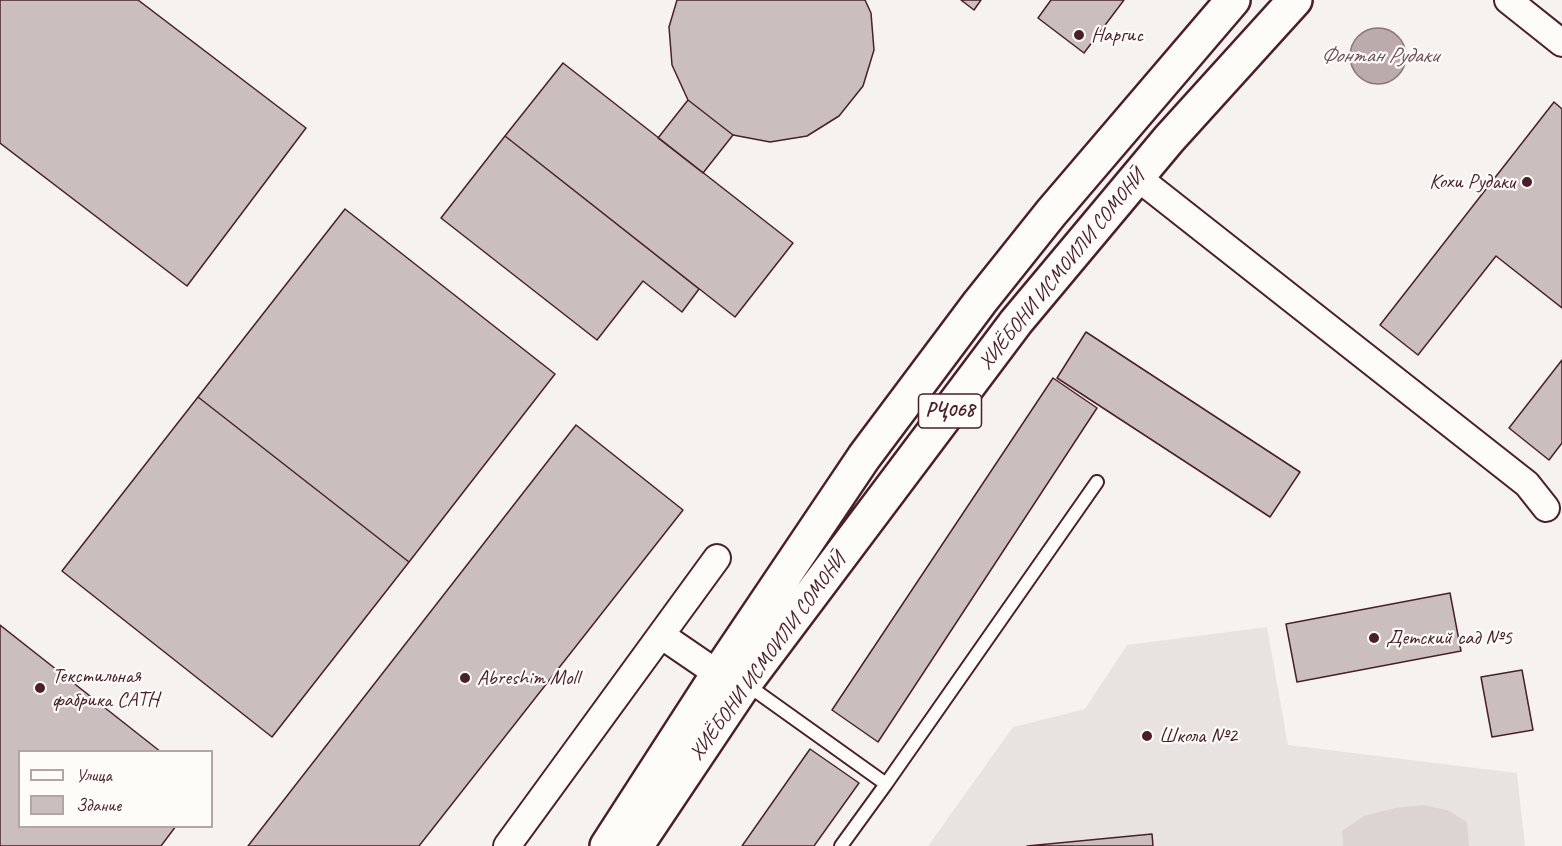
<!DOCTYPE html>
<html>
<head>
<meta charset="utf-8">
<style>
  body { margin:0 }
  #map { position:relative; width:1562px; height:846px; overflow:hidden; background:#f6f3ef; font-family:Caveat,sans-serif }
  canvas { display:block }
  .legend { position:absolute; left:18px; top:750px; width:195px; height:78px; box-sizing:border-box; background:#fdfcf7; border:2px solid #b5a4a5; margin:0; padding:8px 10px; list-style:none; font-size:18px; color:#4a1f2b }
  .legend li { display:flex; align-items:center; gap:12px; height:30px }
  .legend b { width:30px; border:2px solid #b5a4a5 }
</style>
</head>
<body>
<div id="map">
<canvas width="1562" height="846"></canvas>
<ul class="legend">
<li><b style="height:8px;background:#fdfcf7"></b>Улица</li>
<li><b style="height:16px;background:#cbbfbe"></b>Здание</li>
</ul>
</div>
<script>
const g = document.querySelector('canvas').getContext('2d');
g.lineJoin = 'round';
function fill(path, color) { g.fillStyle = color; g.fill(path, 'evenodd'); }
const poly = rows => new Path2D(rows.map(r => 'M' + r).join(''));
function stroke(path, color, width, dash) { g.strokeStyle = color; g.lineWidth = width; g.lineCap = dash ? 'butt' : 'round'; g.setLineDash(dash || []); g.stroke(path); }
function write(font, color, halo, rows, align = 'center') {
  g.font = font + ' Caveat,sans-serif'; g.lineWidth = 4.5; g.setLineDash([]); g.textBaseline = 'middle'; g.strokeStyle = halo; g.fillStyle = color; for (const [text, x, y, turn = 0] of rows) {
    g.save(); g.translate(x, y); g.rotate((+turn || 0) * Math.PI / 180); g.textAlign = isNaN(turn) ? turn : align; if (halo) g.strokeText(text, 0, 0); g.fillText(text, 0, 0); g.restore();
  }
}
fill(poly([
  [1267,627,1288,745,1517,773,1525,846,928,846,1013,727,1085,709,1127,645]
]), '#e9e3e0');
fill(poly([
  [1423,805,1447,810,1467,822,1469,846,1343,846,1342,831,1364,816,1395,808]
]), '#dcd4d2');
const water = poly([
  '1350 56a28 28 0 1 1 56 0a28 28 0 1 1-56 0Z'
]);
fill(water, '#bbabac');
stroke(water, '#8e7378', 1.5);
const building = poly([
  [0,0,138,0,306,128,187,286,0,143,0,0],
  [677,0,865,0,871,13,874,50,863,86,839,116,807,136,770,142,733,135,688,100,672,65,669,27,677,0],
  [961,0,981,0,974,10,961,0],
  [1051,0,1124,0,1084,53,1038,18,1051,0],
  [563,63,793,243,735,317,505,136,563,63],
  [688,100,733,135,703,173,658,138,688,100],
  [1554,102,1562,109,1562,308,1496,256,1418,355,1380,325,1554,102],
  [505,136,699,289,682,312,643,281,597,340,441,218,505,136],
  [345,209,555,374,409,562,198,397,345,209],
  [1086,332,1300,472,1270,517,1057,378,1086,332],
  [1562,360,1562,443,1549,460,1509,428,1562,360],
  [1053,378,1097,408,878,742,832,710,1053,378],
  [198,397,409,562,272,737,62,571,198,397],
  [576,425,683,510,419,846,248,846,576,425],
  [1450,593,1461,651,1297,682,1286,624,1450,593],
  [0,625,161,752,20,752,20,826,176,826,161,846,0,846,0,625],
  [1522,670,1533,730,1492,737,1481,677,1522,670],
  [810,749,859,783,814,846,742,846,810,749],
  [1152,834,1153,846,1027,846,1152,834]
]);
fill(building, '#cbbfbe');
stroke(building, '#4a1f2b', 1.5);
const lane = poly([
  [746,684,886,784,841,846],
  [886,784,1097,482]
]);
const street = poly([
  [1508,0,1562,43],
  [1137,177,1527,484,1546,508],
  [661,635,718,674],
  [507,846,717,558]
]);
const highway = poly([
  [607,846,718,674,864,457,980,302,1051,213,1233,0],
  [636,846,745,683,1016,322,1169,139,1295,0]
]);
stroke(lane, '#4a1f2b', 16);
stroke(street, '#4a1f2b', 30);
stroke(highway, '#4a1f2b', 38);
stroke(lane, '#fdfcf7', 12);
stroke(street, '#fdfcf7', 26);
stroke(highway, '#fdfcf7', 33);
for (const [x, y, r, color] of [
  [1079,35,6,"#4a1f2b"],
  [1527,182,6,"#4a1f2b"],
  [1374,638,6,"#4a1f2b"],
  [465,678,6,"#4a1f2b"],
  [40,688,6,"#4a1f2b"],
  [1147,736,6,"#4a1f2b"]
]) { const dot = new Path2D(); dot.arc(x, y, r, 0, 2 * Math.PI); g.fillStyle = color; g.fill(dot); stroke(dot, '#fdfcf7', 2); }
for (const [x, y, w] of [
  [950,411,63]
]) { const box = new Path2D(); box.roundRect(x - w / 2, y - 17, w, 34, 4.5); g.fillStyle = '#fdfcf7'; g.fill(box); stroke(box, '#4a1f2b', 1.5); }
write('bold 20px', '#4a1f2b', null, [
  ["РҶ068",950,411]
]);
write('21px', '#4a1f2b', '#fdfcf7', [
  ["Наргис",1091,35],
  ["Кохи Рудаки",1515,182,"right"],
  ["Детский сад №5",1386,638],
  ["Текстильная",52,676],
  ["фабрика САТН",52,700],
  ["Abreshim Moll",477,678],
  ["Школа №2",1159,736]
], 'left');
write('21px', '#4a1f2b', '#fdfcf7', [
  ["ХИЁБОНИ ИСМОИЛИ СОМОНӢ",1062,270,-51],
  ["ХИЁБОНИ ИСМОИЛИ СОМОНӢ",768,657,-54]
]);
write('italic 22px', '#725058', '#fdfcf7', [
  ["Фонтан Рудаки",1379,56]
]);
</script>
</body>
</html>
